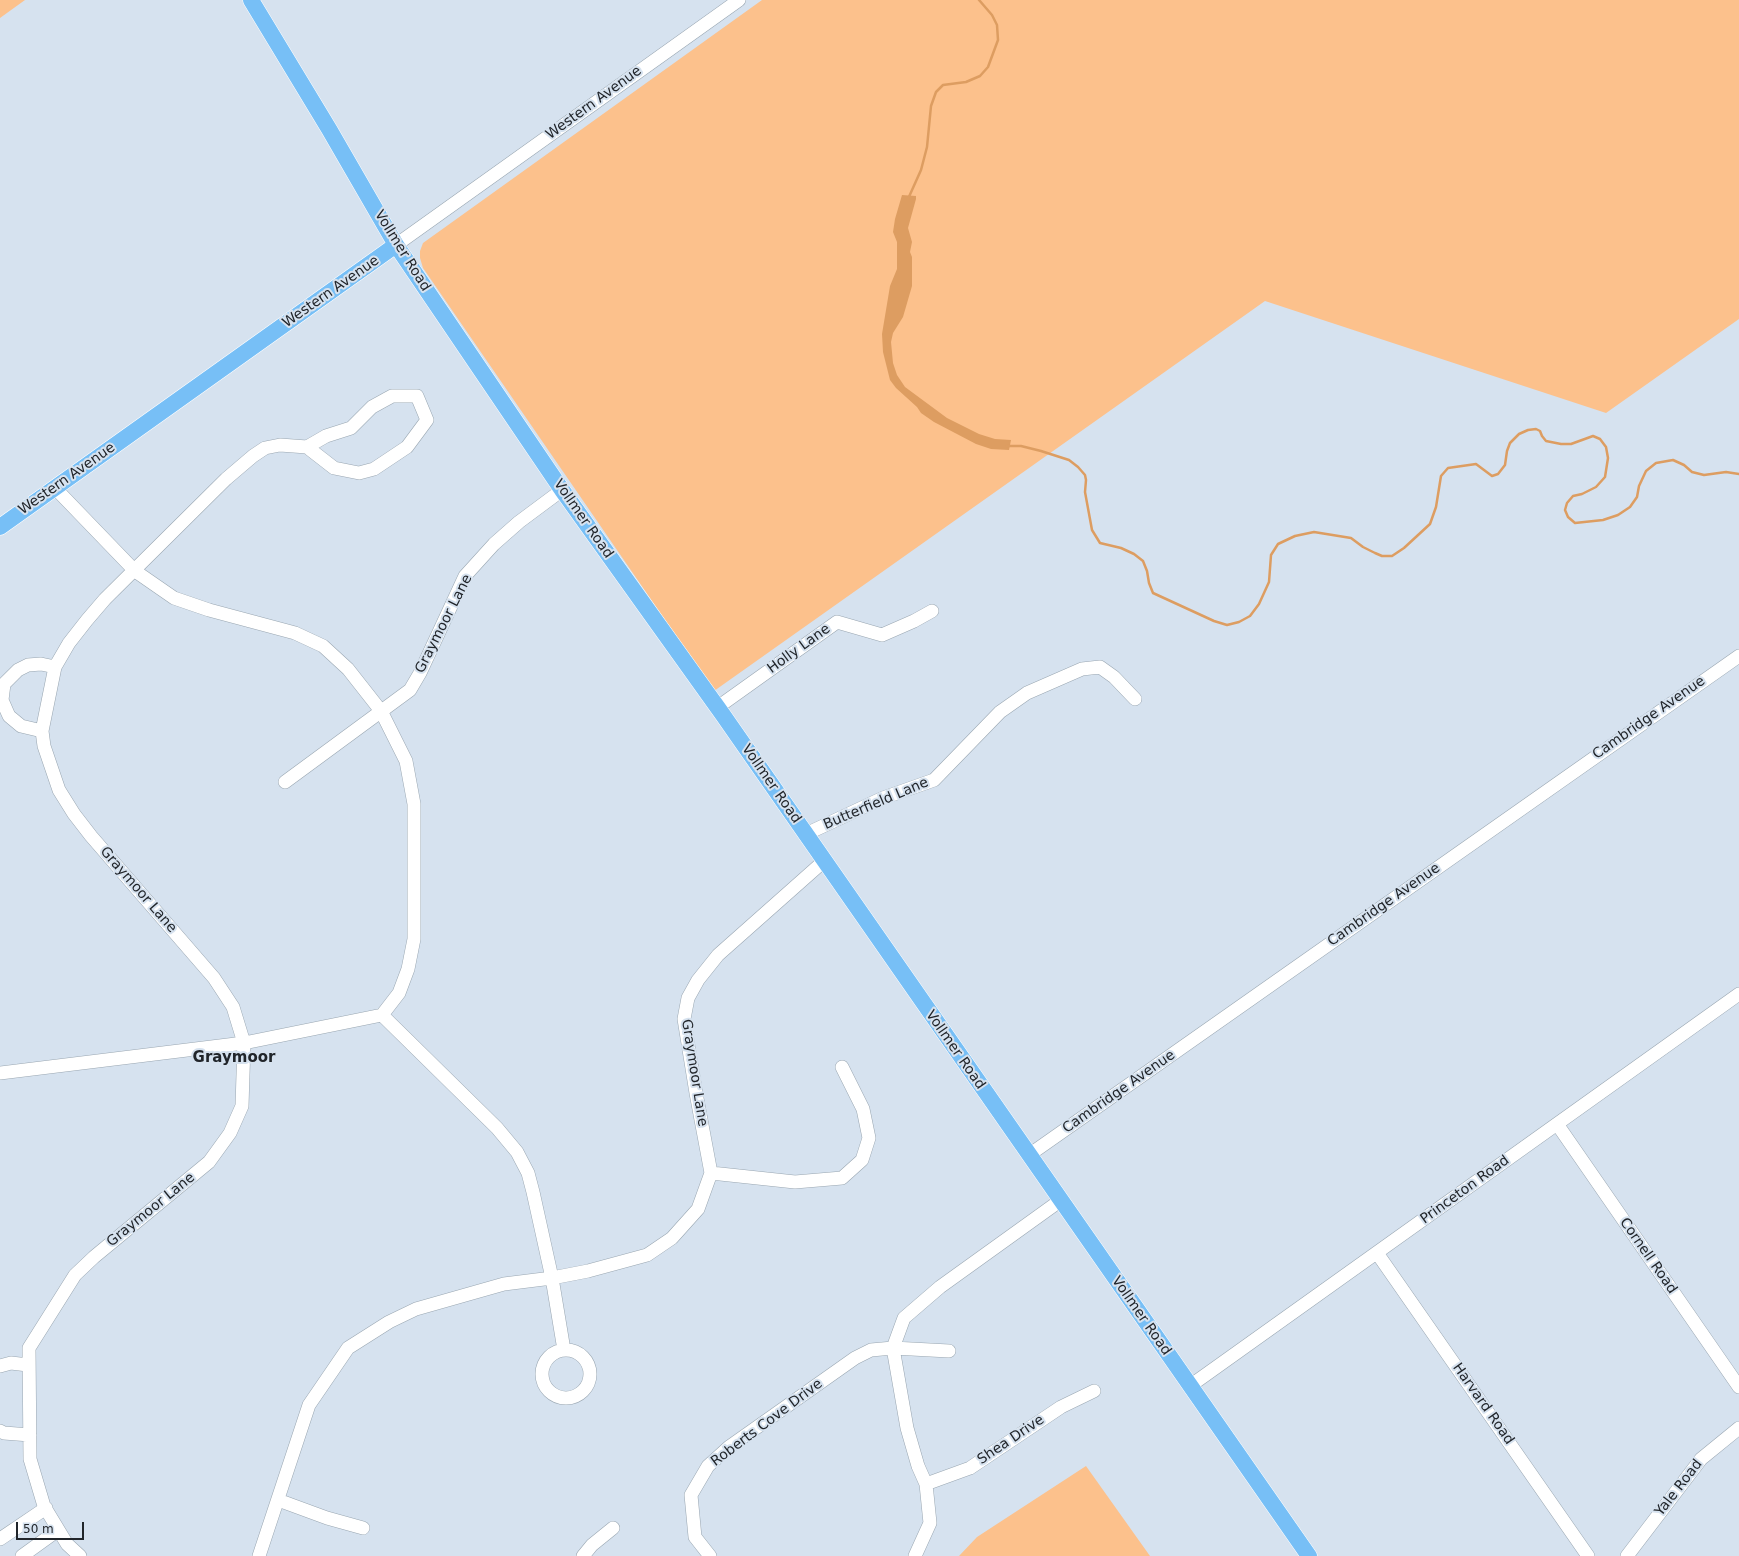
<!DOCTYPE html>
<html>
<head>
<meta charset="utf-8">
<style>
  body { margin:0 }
  #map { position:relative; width:1739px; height:1556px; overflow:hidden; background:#d6e2ef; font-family:"DejaVu Sans",sans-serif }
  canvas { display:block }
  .scale { position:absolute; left:16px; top:1522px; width:68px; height:18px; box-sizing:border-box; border:2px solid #21252a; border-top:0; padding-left:5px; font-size:12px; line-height:14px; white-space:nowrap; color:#21252a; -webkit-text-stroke:3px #d6e2ef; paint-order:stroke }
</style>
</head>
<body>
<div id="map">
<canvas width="1739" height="1556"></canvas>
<div class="scale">50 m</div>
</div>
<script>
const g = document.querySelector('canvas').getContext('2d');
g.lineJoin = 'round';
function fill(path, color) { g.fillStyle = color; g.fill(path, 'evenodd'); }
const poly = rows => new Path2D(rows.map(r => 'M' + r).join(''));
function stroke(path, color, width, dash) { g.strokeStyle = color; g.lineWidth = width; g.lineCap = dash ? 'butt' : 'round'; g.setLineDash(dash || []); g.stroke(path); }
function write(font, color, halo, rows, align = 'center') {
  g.font = font + ' "DejaVu Sans",sans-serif'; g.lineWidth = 4; g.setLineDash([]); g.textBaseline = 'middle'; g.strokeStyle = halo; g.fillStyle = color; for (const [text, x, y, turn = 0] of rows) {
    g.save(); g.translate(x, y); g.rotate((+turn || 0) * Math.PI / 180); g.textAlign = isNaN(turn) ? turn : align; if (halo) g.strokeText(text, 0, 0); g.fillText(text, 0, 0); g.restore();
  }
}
fill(poly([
  [0,0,25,0,0,18],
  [762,0,1739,0,1739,319,1606,413,1265,301,714,691,423,268,420,258,420,251,423,243],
  [1086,1466,1150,1556,959,1556,977,1537]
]), '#fcc18c');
fill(poly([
  [902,195,916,196,916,199,908,228,912,242,910,252,912,257,912,286,903,317,893,333,891,342,893,363,897,375,905,387,947,418,979,434,995,439,1011,440,1009,450,991,449,976,444,934,422,921,413,917,407,896,388,890,380,883,352,882,334,890,286,897,269,897,242,893,232,895,219]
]), '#dd9d61');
stroke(poly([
  [908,199,921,170,927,147,931,106,936,92,943,85,966,82,980,76,988,67,998,40,997,25,992,15,979,0],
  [1007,446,1021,446,1041,451,1069,460,1078,467,1085,475,1086,480,1085,492,1092,530,1100,543,1121,548,1134,554,1143,561,1147,571,1149,583,1153,593,1214,621,1227,625,1239,622,1250,616,1259,604,1269,582,1271,555,1278,544,1295,536,1314,532,1351,538,1363,547,1375,553,1382,556,1392,556,1404,548,1430,524,1436,507,1441,476,1448,468,1476,464,1492,476,1498,474,1505,465,1507,451,1510,443,1519,434,1528,430,1536,429,1540,431,1542,436,1546,441,1561,444,1571,444,1593,436,1600,439,1606,447,1608,458,1605,477,1596,487,1582,494,1573,496,1567,503,1565,510,1568,517,1575,523,1603,520,1618,515,1630,507,1637,497,1639,486,1646,471,1656,463,1673,460,1684,465,1692,472,1704,475,1726,472,1739,474]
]), '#dd9d61', 2.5);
const minor = poly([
  [396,245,739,0],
  [55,488,135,571,174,598,209,610,295,633,323,646,348,669,381,711,406,761,414,804,414,939,408,969,399,993,382,1015,497,1128,517,1152,528,1173,533,1192,552,1278,564,1350],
  [55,667,41,664,28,665,18,670,4,684,2,700,9,716,21,726,42,731,44,746,59,790,74,814,91,836,214,978,233,1007,244,1043,242,1106,230,1133,209,1162,94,1257,75,1275,29,1348,30,1459,44,1506,67,1544,80,1556],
  [718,707,837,622,882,635,914,621,932,611],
  [42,731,55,667,69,643,87,620,105,599,226,479,253,456,265,448,280,445,307,447,334,468,359,473,374,469,407,447,427,420,417,396,392,396,372,407,351,428,326,436,307,447],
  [285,782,410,690,420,673,465,576,494,544,519,522,562,490],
  [806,834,883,798,934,780,1000,712,1027,693,1082,669,1100,667,1114,677,1135,699],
  [0,1073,244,1043,382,1015],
  [1557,1124,1739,1387],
  [1029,1155,1739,656],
  [711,1173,696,1093,684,1019,688,998,698,980,718,955,824,861],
  [1377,1253,1588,1556],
  '542 1374a24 24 0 1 1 48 0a24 24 0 1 1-48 0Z',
  [0,1366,11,1363,28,1365],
  [1190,1386,1739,994],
  [0,1431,4,1433,30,1435],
  [926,1484,970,1468,1061,1407,1094,1391],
  [278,1500,327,1518,363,1528],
  [0,1539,46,1508],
  [22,1556,58,1530],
  [259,1556,309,1405,348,1348,389,1322,416,1309,504,1284,552,1278,588,1271,647,1255,672,1238,698,1209,711,1173,795,1182,842,1178,862,1160,869,1138,863,1109,842,1067],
  [583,1556,592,1545,613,1528],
  [710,1556,695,1537,691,1495,708,1466,729,1447,855,1358,871,1350,893,1348,949,1351],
  [915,1556,930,1523,926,1484,918,1466,907,1428,893,1348,904,1318,940,1287,1061,1200],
  [1627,1556,1701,1459,1739,1428]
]);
const major = poly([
  [251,0,329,129,396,245,562,490,723,715,1309,1556],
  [0,527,396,245]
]);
stroke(minor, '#99a6b1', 14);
stroke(major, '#fff', 17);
stroke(minor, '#fff', 13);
stroke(major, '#77bff6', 16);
write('14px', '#21252a', '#d6e2ef', [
  ["Western Avenue",594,103,-36],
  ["Vollmer Road",402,251,58],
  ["Western Avenue",331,292,-35],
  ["Western Avenue",67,479,-35],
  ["Vollmer Road",583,519,55],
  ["Graymoor Lane",444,624,-63],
  ["Holly Lane",799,649,-36],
  ["Cambridge Avenue",1649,718,-35],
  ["Vollmer Road",771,784,55],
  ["Butterfield Lane",876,804,-23],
  ["Graymoor Lane",138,890,49],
  ["Cambridge Avenue",1384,905,-35],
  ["Vollmer Road",955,1050,55],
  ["Graymoor Lane",694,1073,81],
  ["Cambridge Avenue",1119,1092,-35],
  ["Princeton Road",1465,1190,-36],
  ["Graymoor Lane",151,1210,-39],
  ["Cornell Road",1648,1256,55],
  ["Vollmer Road",1141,1316,55],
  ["Harvard Road",1483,1404,55],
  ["Roberts Cove Drive",767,1423,-37],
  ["Shea Drive",1011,1440,-34],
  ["Yale Road",1679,1488,-52]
]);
write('bold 15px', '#21252a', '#d6e2ef', [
  ["Graymoor",234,1058]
]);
</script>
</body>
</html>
